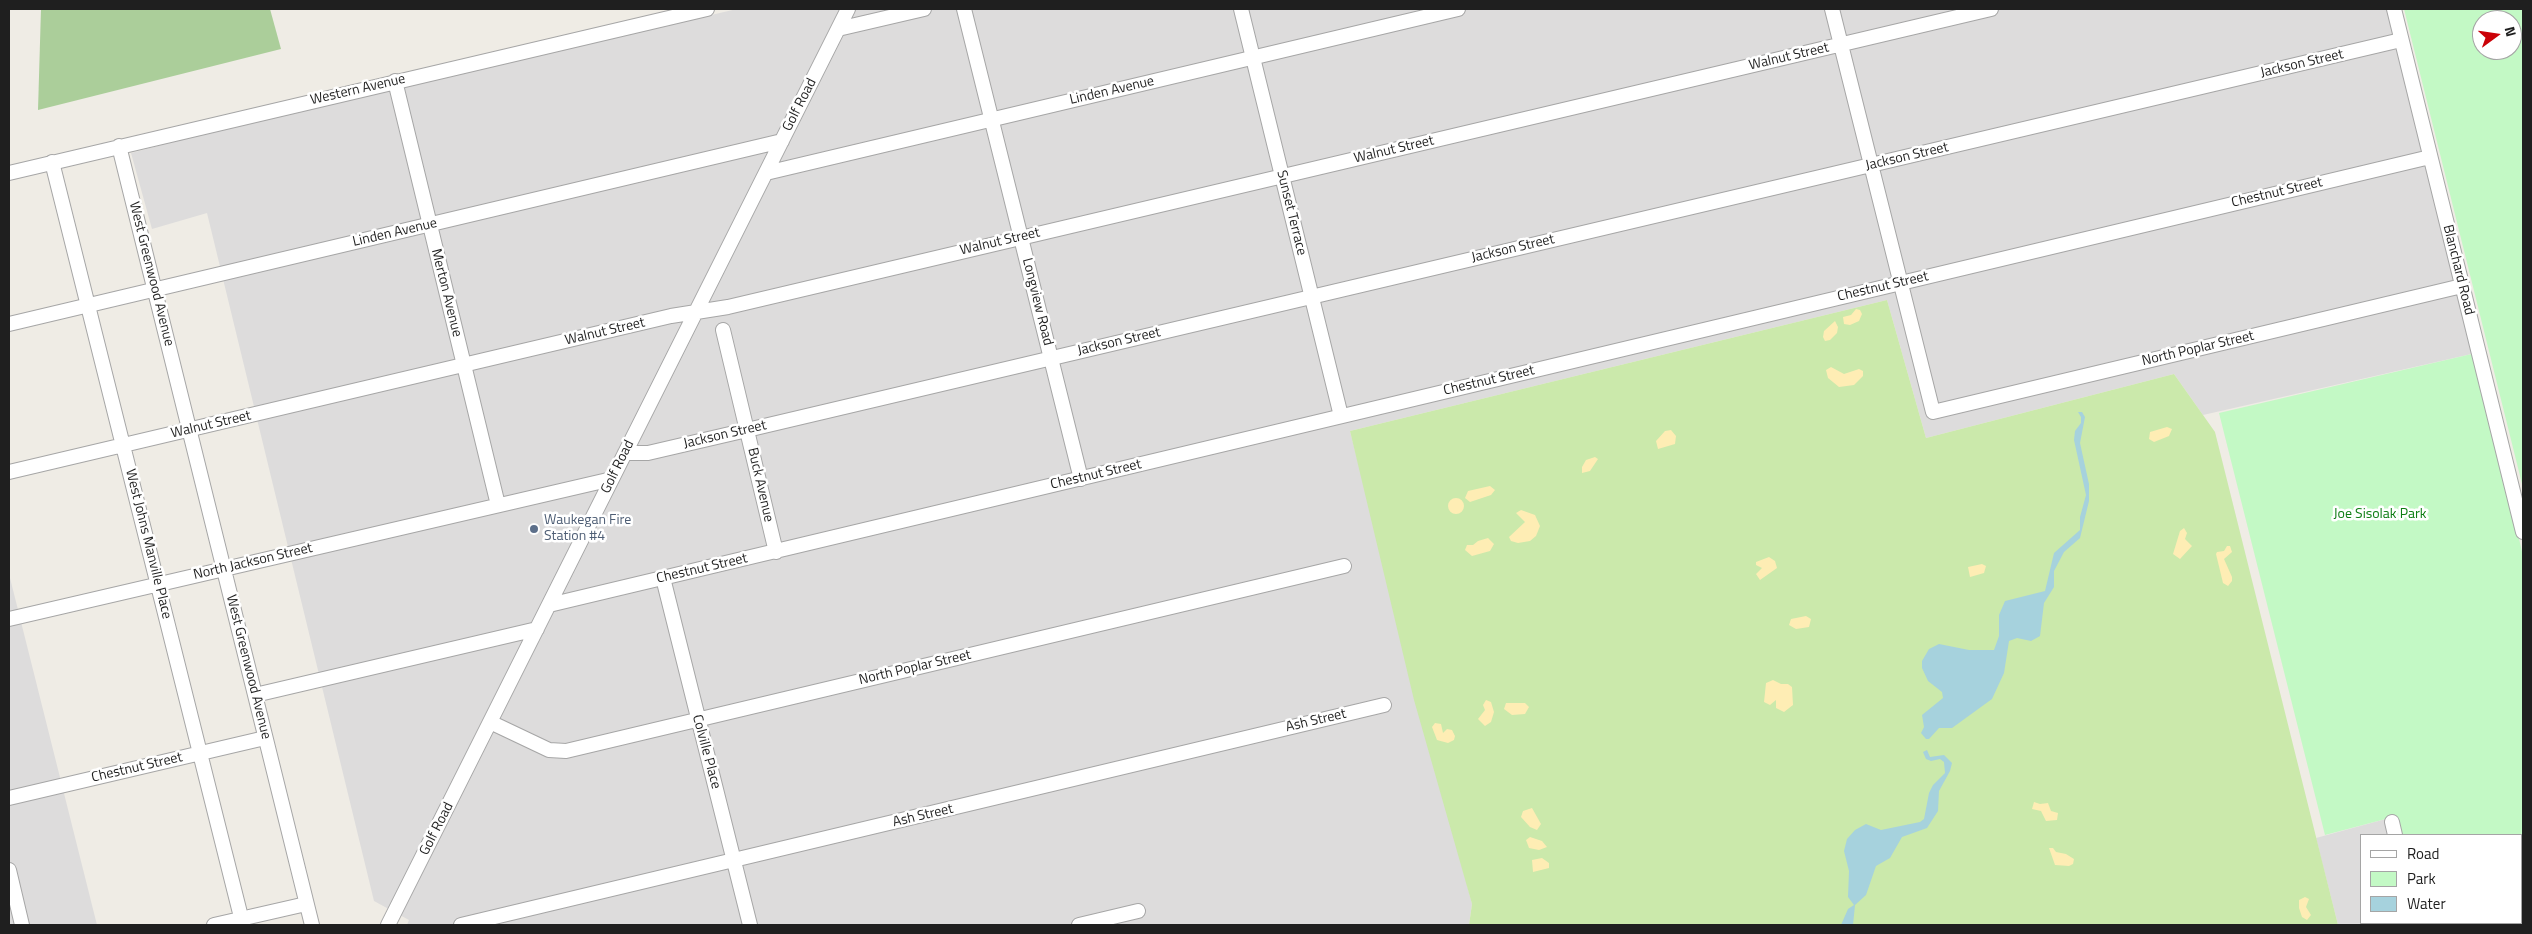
<!DOCTYPE html>
<html>
<head>
<meta charset="utf-8">
<style>
  body { margin:0 }
  #map { position:relative; width:2532px; height:934px; overflow:hidden; background:#efece5; font-family:"Titillium Web",sans-serif }
  canvas { display:block }
  .frame { position:absolute; inset:0; border:10px solid #1f1f1f; pointer-events:none }
  .legend { position:absolute; left:2360px; top:834px; width:162px; height:90px; box-sizing:border-box; background:#fff; border:1px solid #a5a5a5; margin:0; padding:6px 9px; list-style:none; font-size:15px; color:#1f1f1f }
  .legend li { display:flex; align-items:center; gap:10px; height:25px }
  .legend b { width:25px; border:1px solid #a5a5a5 }
  .north { position:absolute; left:2472px; top:10px; width:50px; height:50px; box-sizing:border-box; background:#fff; border:1px solid #a5a5a5; border-radius:50%; rotate:76deg; font-size:14px; font-weight:700; line-height:20px; text-align:center; color:#1f1f1f }
  .north::after { content:''; display:block; margin:auto; width:18px; height:22px; background:#cb0208; clip-path:polygon(50% 0,100% 100%,50% 72%,0 100%) }
</style>
</head>
<body>
<div id="map">
<canvas width="2532" height="934"></canvas>
<div class="frame"></div>
<ul class="legend">
<li><b style="height:6px;background:#fff"></b>Road</li>
<li><b style="height:14px;background:#c3f9c5"></b>Park</li>
<li><b style="height:14px;background:#a6d2dd"></b>Water</li>
</ul>
<div class="north">N</div>
</div>
<script>
const g = document.querySelector('canvas').getContext('2d');
g.lineJoin = 'round';
function fill(path, color) { g.fillStyle = color; g.fill(path, 'evenodd'); }
const poly = rows => new Path2D(rows.map(r => 'M' + r).join(''));
function stroke(path, color, width, dash) { g.strokeStyle = color; g.lineWidth = width; g.lineCap = dash ? 'butt' : 'round'; g.setLineDash(dash || []); g.stroke(path); }
function write(font, color, halo, rows, align = 'center') {
  g.font = font + ' "Titillium Web",sans-serif'; g.lineWidth = 5; g.setLineDash([]); g.textBaseline = 'middle'; g.strokeStyle = halo; g.fillStyle = color; for (const [text, x, y, turn = 0] of rows) {
    g.save(); g.translate(x, y); g.rotate((+turn || 0) * Math.PI / 180); g.textAlign = isNaN(turn) ? turn : align; if (halo) g.strokeText(text, 0, 0); g.fillText(text, 0, 0); g.restore();
  }
}
fill(poly([
  [737,9,2390,9,2476,353,2203,415,2174,374,1926,438,1887,300,1350,431,1472,904,1469,925,407,925,409,920,374,901,207,213,152,229,131,153,254,121],
  [9,574,97,925,9,925],
  [2393,817,2398,835,2361,835,2361,923,2521,923,2521,858,2523,857,2523,925,2338,925,2316,838]
]), '#dddcdc');
fill(poly([
  [1887,300,1926,438,2174,374,2215,432,2338,925,1469,925,1472,904,1414,700,1350,431]
]), '#cbe9ab');
fill(poly([
  [41,9,270,9,281,49,38,110]
]), '#abce9a');
fill(poly([
  [1856,309,1860,310,1862,314,1859,321,1850,325,1844,324,1843,317,1851,315],
  [1835,321,1838,327,1837,333,1830,340,1825,341,1823,337,1824,331],
  [1831,367,1844,374,1859,369,1863,371,1863,376,1854,385,1839,387,1828,378,1826,370],
  [2167,427,2172,429,2169,436,2154,442,2149,439,2150,432],
  [1671,430,1676,436,1675,444,1658,449,1656,441,1665,431],
  [1595,457,1598,459,1590,471,1582,473,1582,467,1586,460],
  [1490,486,1495,490,1491,495,1470,502,1465,498,1468,491],
  '1448 506a8 8 0 1 1 16 0a8 8 0 1 1-16 0Z',
  [1521,510,1535,515,1540,526,1536,536,1530,541,1518,543,1511,541,1509,537,1525,522,1516,513],
  [2184,528,2187,533,2185,539,2192,546,2180,559,2173,554,2180,531],
  [1488,538,1494,544,1490,551,1472,556,1465,550,1467,545,1473,545,1478,541],
  [2227,546,2230,546,2232,552,2224,559,2232,577,2232,581,2228,586,2223,583,2216,554,2217,552,2224,551],
  [1769,557,1775,561,1777,568,1760,580,1756,574,1762,568,1756,565,1756,562],
  [1982,564,1986,566,1984,573,1970,577,1968,567],
  [1806,616,1811,619,1809,627,1796,629,1789,625,1791,619],
  [1773,680,1781,684,1788,684,1792,687,1793,705,1784,712,1776,708,1776,700,1770,705,1764,702,1766,683],
  [1486,700,1491,702,1494,712,1491,722,1485,726,1478,719,1485,710,1483,705],
  [1506,703,1525,703,1529,707,1525,714,1512,715,1504,709],
  [1435,723,1441,724,1443,733,1447,729,1452,730,1455,736,1454,740,1448,743,1437,740,1432,727],
  [2034,802,2040,804,2048,803,2051,811,2058,813,2057,820,2046,821,2041,811,2032,809],
  [1532,808,1541,824,1537,830,1530,827,1521,817,1523,811],
  [1530,837,1542,841,1547,847,1539,850,1529,848,1526,840],
  [2049,848,2053,848,2056,852,2066,854,2074,859,2073,864,2069,866,2055,865],
  [1542,858,1549,863,1549,868,1533,872,1532,860],
  [2305,897,2309,899,2306,907,2311,915,2307,920,2302,917,2299,908,2299,900]
]), '#feedb4');
fill(poly([
  [2404,9,2523,9,2523,488],
  [2482,20,2512,20,2512,50,2482,50],
  [2476,353,2523,556,2523,857,2521,858,2521,835,2398,835,2393,817,2325,835,2219,413]
]), '#c3f9c5');
fill(poly([
  [2078,412,2082,412,2085,417,2080,443,2089,484,2089,501,2080,538,2064,552,2054,571,2054,587,2044,603,2040,636,2031,641,2017,638,2009,641,2004,673,1992,699,1952,728,1939,728,1929,739,1926,739,1921,733,1924,727,1922,715,1943,698,1942,692,1928,681,1922,668,1922,661,1929,649,1939,644,1969,650,1994,650,1999,636,1999,615,2005,601,2045,591,2054,553,2080,530,2080,517,2086,495,2074,440,2075,431,2081,423,2081,417],
  [1927,750,1930,757,1944,755,1952,763,1950,771,1939,791,1938,811,1927,828,1902,837,1890,858,1876,866,1866,895,1855,905,1853,925,1841,925,1848,909,1854,905,1848,897,1849,871,1844,851,1847,839,1855,830,1866,824,1881,830,1920,822,1924,819,1929,793,1933,785,1945,773,1944,762,1940,759,1931,761,1926,759,1923,752]
]), '#a6d2dd');
const minor = poly([
  [964,9,1081,479],
  [1241,9,1341,416],
  [1832,9,1933,412,2462,286],
  [2394,9,2523,532],
  [838,29,924,9],
  [395,81,498,505],
  [119,146,312,925],
  [52,162,243,925],
  [9,173,707,9],
  [766,173,1458,9],
  [9,324,782,141],
  [723,330,776,552],
  [625,453,648,453,747,430,2401,40],
  [9,472,671,316,728,307,1991,9],
  [663,578,750,925],
  [549,605,2430,157],
  [9,619,612,479],
  [255,695,537,629],
  [490,722,549,750,566,751,1344,566],
  [9,798,265,738],
  [2392,822,2395,835],
  [2521,864,2523,863],
  [9,870,22,925],
  [2430,923,2454,925],
  [214,925,306,904],
  [388,925,848,9],
  [461,925,1384,705],
  [1079,925,1138,911]
]);
stroke(minor, '#a6a6a6', 16);
stroke(minor, '#fff', 14);
for (const [x, y, r, color] of [
  [534,529,5,"#5c6f8a"]
]) { const dot = new Path2D(); dot.arc(x, y, r, 0, 2 * Math.PI); g.fillStyle = color; g.fill(dot); stroke(dot, '#fff', 2); }
write('14px', '#1f1f1f', '#fff', [
  ["Walnut Street",1789,57,-13],
  ["Jackson Street",2302,64,-13],
  ["Western Avenue",358,90,-13],
  ["Linden Avenue",1112,91,-13],
  ["Golf Road",800,105,-63],
  ["Walnut Street",1394,150,-13],
  ["Jackson Street",1907,157,-13],
  ["Chestnut Street",2277,193,-13],
  ["Sunset Terrace",1291,213,76],
  ["Linden Avenue",395,233,-13],
  ["Walnut Street",1000,242,-13],
  ["Jackson Street",1513,249,-13],
  ["Blanchard Road",2458,270,76],
  ["West Greenwood Avenue",151,274,76],
  ["Chestnut Street",1883,287,-13],
  ["Merton Avenue",446,293,76],
  ["Longview Road",1037,302,76],
  ["Walnut Street",605,332,-13],
  ["Jackson Street",1119,342,-13],
  ["North Poplar Street",2198,349,-13],
  ["Chestnut Street",1489,381,-13],
  ["Walnut Street",211,425,-13],
  ["Jackson Street",725,435,-13],
  ["Golf Road",618,467,-64],
  ["Chestnut Street",1096,475,-13],
  ["Buck Avenue",760,485,77],
  ["West Johns Manville Place",148,544,76],
  ["North Jackson Street",253,562,-13],
  ["Chestnut Street",702,569,-13],
  ["West Greenwood Avenue",248,667,76],
  ["North Poplar Street",915,668,-13],
  ["Ash Street",1316,721,-13],
  ["Colville Place",706,752,75],
  ["Chestnut Street",137,768,-13],
  ["Ash Street",923,816,-13],
  ["Golf Road",437,829,-63]
]);
write('14px', '#0d7d13', '#fff', [
  ["Joe Sisolak Park",2380,515]
]);
write('14px', '#4e5e75', '#fff', [
  ["Waukegan Fire",544,521],
  ["Station #4",544,537]
], 'left');
</script>
</body>
</html>
